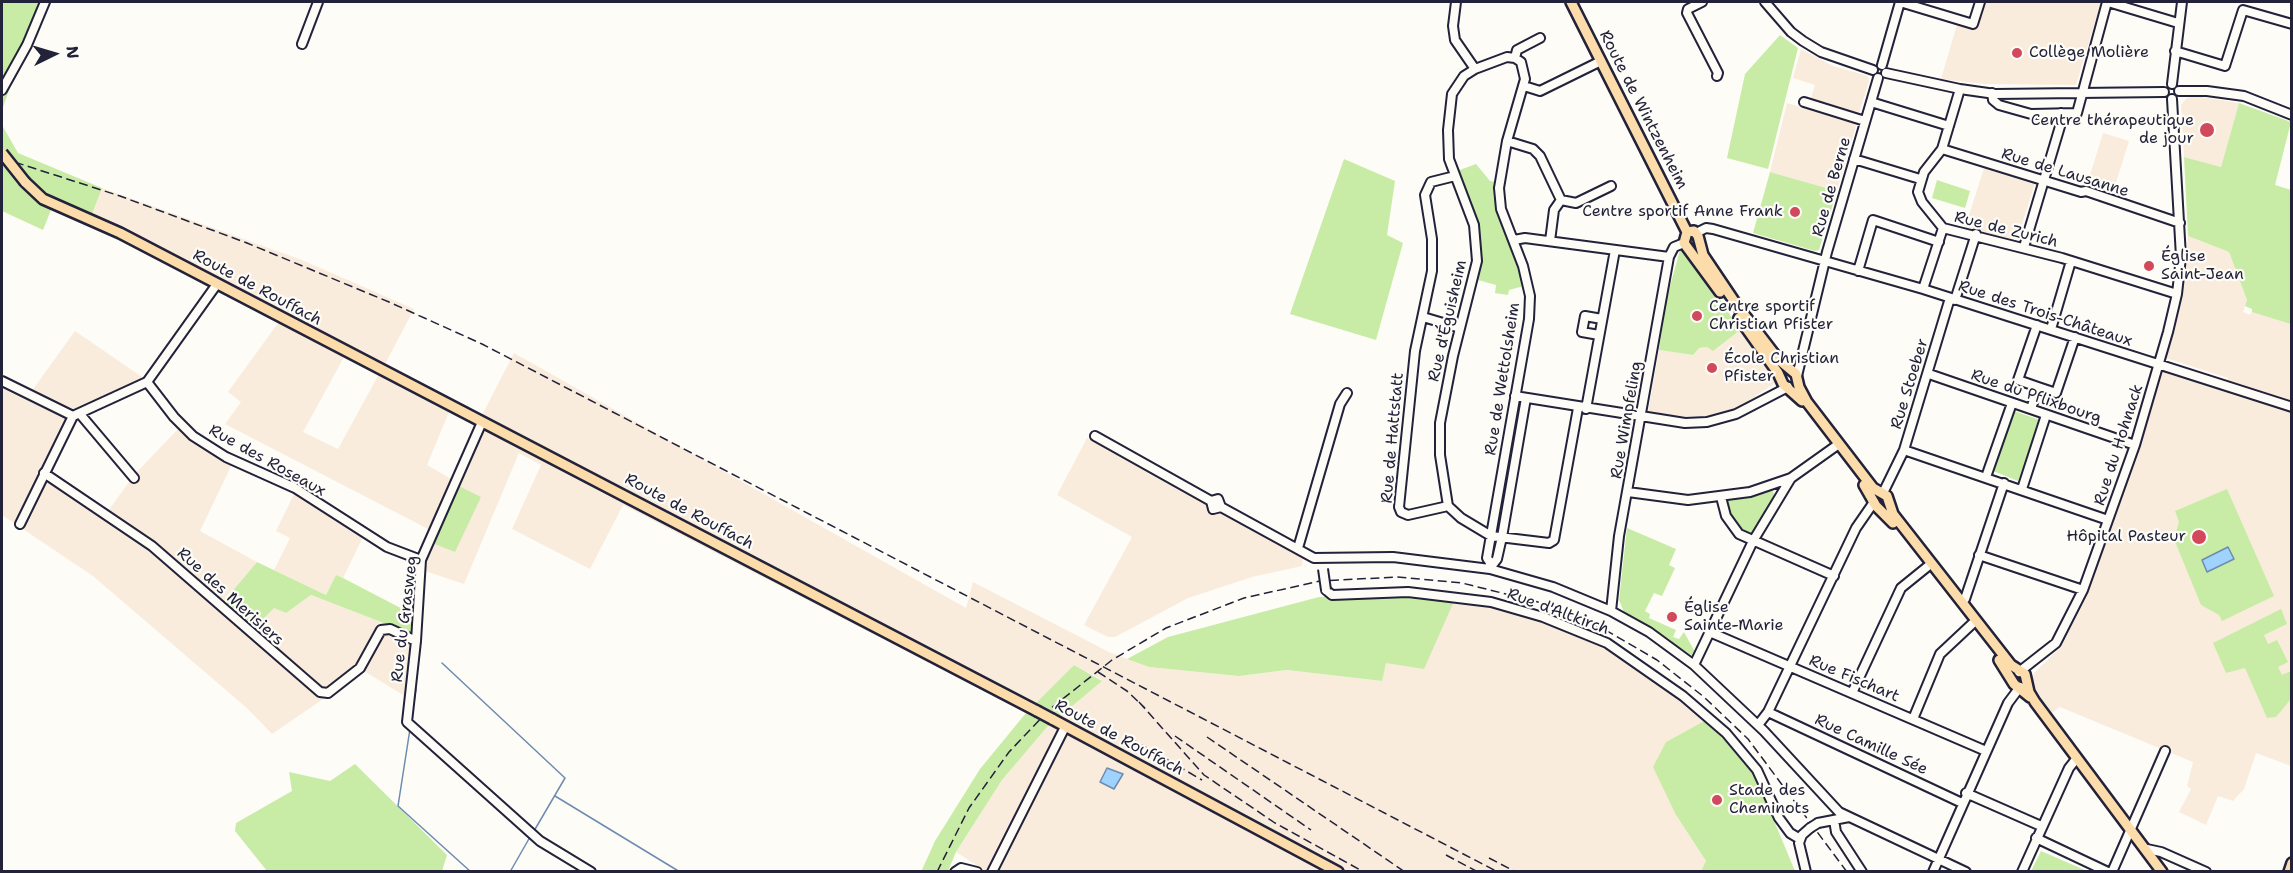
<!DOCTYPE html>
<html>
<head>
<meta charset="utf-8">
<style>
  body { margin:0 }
  #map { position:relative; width:2293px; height:873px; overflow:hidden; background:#fdfcf7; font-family:"Shantell Sans",sans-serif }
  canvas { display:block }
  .frame { position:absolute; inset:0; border:3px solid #22223b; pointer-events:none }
  .north { position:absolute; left:24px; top:24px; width:60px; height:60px; -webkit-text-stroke:4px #fdfcf7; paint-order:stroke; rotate:85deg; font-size:16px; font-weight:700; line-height:24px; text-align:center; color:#22223b }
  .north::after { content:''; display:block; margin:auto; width:21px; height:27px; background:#22223b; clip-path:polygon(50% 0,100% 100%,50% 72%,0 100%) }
</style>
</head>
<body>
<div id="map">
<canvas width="2293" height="873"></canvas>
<div class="frame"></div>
<div class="north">N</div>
</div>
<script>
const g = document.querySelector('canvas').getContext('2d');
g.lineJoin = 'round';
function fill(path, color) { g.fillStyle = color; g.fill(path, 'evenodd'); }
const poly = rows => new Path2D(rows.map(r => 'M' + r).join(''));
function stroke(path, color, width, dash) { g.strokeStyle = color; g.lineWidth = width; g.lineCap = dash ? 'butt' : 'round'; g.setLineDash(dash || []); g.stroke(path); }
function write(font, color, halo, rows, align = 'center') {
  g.font = font + ' "Shantell Sans",sans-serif'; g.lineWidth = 4.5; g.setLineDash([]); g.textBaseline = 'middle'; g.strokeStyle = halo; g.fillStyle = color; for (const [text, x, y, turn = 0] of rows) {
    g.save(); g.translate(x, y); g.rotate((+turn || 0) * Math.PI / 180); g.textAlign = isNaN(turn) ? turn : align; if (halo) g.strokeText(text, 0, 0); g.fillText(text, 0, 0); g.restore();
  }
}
fill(poly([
  [1982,2,2101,2,2076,85,1984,84,1941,79,1958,21,1974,26],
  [1801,49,1833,66,1868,76,1869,81,1859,113,1854,114,1810,101,1815,85,1793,78],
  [2195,96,2239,103,2221,167,2184,157,2181,105,2187,98],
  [1787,103,1852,122,1856,126,1837,191,1770,172],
  [2103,133,2129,141,2112,195,2095,188,2086,188],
  [1984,168,2035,183,2017,240,1965,228],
  [102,188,302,260,414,309,384,366,89,222],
  [2188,236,2229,252,2247,300,2243,312,2250,315,2254,306,2291,319,2291,766,2256,753,2244,789,2233,801,2218,796,2206,825,2179,812,2191,789,2187,786,2193,762,2060,707,2052,713,2031,685,2034,673,2061,647,2086,598,2163,371,2223,391,2228,378,2166,358,2182,293],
  [278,323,344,357,303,432,338,449,379,374,449,412,427,465,453,480,478,423,514,353,966,608,973,582,1109,652,1149,667,1239,676,1287,670,1381,681,1386,663,1455,599,1490,606,1550,624,1589,640,1635,665,1706,720,1666,742,1676,815,1706,861,1701,872,1359,872,1351,868,1349,872,986,871,956,852,1002,780,1047,727,1102,680,1074,665,1026,713,623,505,590,569,512,529,541,465,519,453,464,584,422,570,430,530,225,424,241,402,228,392],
  [1740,330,1778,381,1739,407,1711,416,1674,417,1648,412,1659,350,1692,355,1698,348,1707,347,1713,350],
  [75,331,145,379,75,419,51,471,108,511,134,475,180,427,233,462,200,531,257,562,224,601,274,608,286,613,311,595,381,622,415,639,408,698,364,671,272,734,248,709,93,576,2,515,2,379,31,392],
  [1087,438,1207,504,1211,511,1220,511,1303,558,1302,566,1252,577,1188,598,1115,637,1108,637,1084,625,1132,537,1057,495],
  [295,492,364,535,343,578,336,575,326,595,274,570,290,538,276,531]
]), '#f9ecdd');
fill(poly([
  [2,2,41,2,2,110],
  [1780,35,1798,48,1768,169,1727,158,1745,74],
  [2239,103,2291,122,2275,185,2291,190,2291,324,2252,312,2252,309,2245,306,2247,300,2229,252,2188,236,2184,157,2221,167],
  [2,125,18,153,102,188,89,222,51,210,43,230,2,211],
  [1344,159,1395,181,1387,235,1403,243,1376,340,1290,314],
  [1476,164,1490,181,1495,182,1498,215,1524,286,1509,290,1508,295,1495,293,1496,285,1478,280,1481,256,1479,223,1457,171],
  [1770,172,1837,191,1819,250,1815,251,1753,233],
  [1937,180,1970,191,1965,208,1932,198],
  [1680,250,1689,252,1740,330,1713,351,1707,347,1699,348,1693,355,1659,350,1666,301],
  [2014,411,2040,420,2018,481,1993,471],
  [457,485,481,497,455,552,432,543],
  [1771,489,1776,497,1754,537,1741,532,1729,517,1726,500],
  [2227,489,2274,596,2222,621,2219,615,2201,605,2174,539,2179,522,2175,511],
  [1627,528,1676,549,1669,565,1675,568,1662,596,1654,593,1645,611,1650,614,1649,618,1676,630,1673,637,1679,639,1684,632,1695,652,1693,656,1624,612,1619,600],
  [257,562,326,595,336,575,343,578,416,616,415,639,381,622,311,595,286,613,274,608,254,628,224,601],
  [1417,596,1455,599,1424,669,1386,663,1382,681,1287,670,1239,676,1149,667,1127,659,1168,637,1319,597],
  [2281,609,2287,624,2264,635,2268,644,2277,640,2288,662,2278,667,2282,675,2291,671,2291,699,2276,717,2267,718,2245,668,2226,673,2213,643],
  [1074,665,1102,681,1047,727,1002,780,956,852,948,871,921,872,935,841,980,769,1026,713],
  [1706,720,1754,773,1795,871,1701,871,1706,861,1676,815,1653,767,1666,742],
  [355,764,447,855,442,871,267,871,235,831,236,823,292,791,289,772,330,781],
  [2041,851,2087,871,2031,871]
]), '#c8eca5');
const water = poly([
  [2228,547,2234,559,2207,572,2202,560,2228,547],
  [1107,768,1123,774,1114,789,1100,782,1107,768]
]);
fill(water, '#9fd2fc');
stroke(water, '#6d8caf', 1.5);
stroke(poly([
  [442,663,565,778,534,831],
  [411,721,416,689],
  [410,729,398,806,471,872],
  [555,796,680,872],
  [510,872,530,837]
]), '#6d8caf', 1.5);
const minor = poly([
  [1456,2,1453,26,1455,40,1475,69,1464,76,1452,94,1448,130,1449,159,1474,225,1477,261,1453,356,1440,423,1440,455,1448,506,1461,518,1491,536,1549,543,1554,540,1578,408],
  [1702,2,1688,9,1687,13,1718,73,1717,76],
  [1765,2,1791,32,1803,41,1821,52,1873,70],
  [1900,2,1973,24,1980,2],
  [2108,2,2178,23],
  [302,44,318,2],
  [2175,51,2225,66,2243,10,2292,24],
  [1515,58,1517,50,1540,38],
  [1882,65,1900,2],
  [1475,69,1507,57,1515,58,1521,62,1525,79,1507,141,1499,188,1501,209,1523,266,1530,296,1529,319,1487,558,1491,564],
  [1886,73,1960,89,1995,94,2164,92],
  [2172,84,2182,2],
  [1524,86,1540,91,1601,61],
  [1960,89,1942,149,1924,172,1918,192,1922,202,1943,228,2062,258,2177,294],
  [2,90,27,45,45,2],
  [2179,91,2207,91,2244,96,2292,115],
  [1992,93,1993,100,1999,105,2031,114,2077,113,2107,2],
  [1804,102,1865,121],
  [1871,102,1949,126],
  [1507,141,1533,149,1540,156,1561,200,1554,210,1550,241],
  [1942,149,2081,192,2086,191,2180,223],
  [1854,159,1920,179],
  [1561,200,1576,203,1611,186],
  [1696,233,1706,228,1713,229,1923,289,2292,407],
  [1514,240,1525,238,1669,257],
  [2024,247,2061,123,2061,113],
  [1858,271,1873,220,1939,242],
  [1923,289,1943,228],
  [1955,300,1976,234],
  [1423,317,1460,328],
  [2037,325,2018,380,2038,387,2056,393,2075,337],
  [2051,329,2071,261],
  [1599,335,1582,332,1585,316,1602,319],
  [1929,374,2135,445],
  [1797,376,1827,252,1878,78],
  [2,381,73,416],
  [147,382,174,417,193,436,226,457,295,488,387,547,421,560],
  [1515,396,1685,423,1707,422,1736,414,1788,387],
  [1586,409,1615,250],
  [2031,409,2038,387],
  [80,414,134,478],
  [482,422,421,560,416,641,407,722,540,841,591,872],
  [1095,436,1211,501],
  [1904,450,2108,520],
  [44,473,152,546,320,692,328,693,360,668,381,630,390,629,416,641],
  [1986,477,2012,403],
  [2022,489,2046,415],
  [1628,492,1688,500,1750,492,1791,478,1836,446],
  [1883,493,1904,450,1950,298],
  [1721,497,1726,516,1739,534,1834,576],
  [1448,506,1408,515,1401,512,1399,507,1415,351,1432,271,1432,239,1425,195,1431,182,1455,176],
  [1221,507,1213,509,1211,501,1218,499,1221,507,1314,558,1393,557,1490,569,1553,587,1611,611,1649,632,1694,665,1764,731,1839,812,1966,872],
  [20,524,73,416,147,382,217,284],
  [1298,548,1340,404,1347,393],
  [1979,555,2083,590],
  [1490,568,1497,559,1502,537,1526,398],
  [1326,590,1332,595,1408,592,1491,602,1543,617,1607,643,1683,696,1726,733,1757,770,1779,818,1790,833,1800,839],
  [1961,601,1965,599,2004,483],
  [1611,611,1619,536,1669,257,1674,247,1684,243],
  [1712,633,1986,751],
  [1694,665,1753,541,1791,478],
  [2019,672,2056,643,2083,590,2135,445,2168,332,2177,294,2181,257,2172,99],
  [1852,693,1901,588,1927,567],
  [1768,712,1962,803],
  [1913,719,1940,654,1972,624],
  [1758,725,1768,712,1856,528,1874,502],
  [1966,793,2041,826],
  [1834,820,1836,832,1862,872],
  [1818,823,1849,817],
  [2036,838,2108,872],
  [2147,849,2161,852,2206,872],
  [955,872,961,868,977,872],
  [992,872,1065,727],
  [1806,872,1799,843,1802,835,1810,828],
  [1933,872,2008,703,2020,687],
  [2022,872,2069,768,2077,758],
  [2112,872,2165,751]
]);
const major = poly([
  [1571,2,1687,232],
  [25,182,43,199,120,233,1037,711],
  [1687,232,1694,231,1698,236,1703,255,1736,304,1778,359,1796,374,1799,387,1807,402,1873,488,1887,496,1893,514,2011,665,2025,674,2029,692,2035,702,2162,872],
  [1687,232,1684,243,1720,292],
  [1739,318,1778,373,1783,384,1802,401],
  [1864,485,1876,506,1893,523],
  [1999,660,2014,684,2030,697],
  [1052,719,1338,872],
  [2289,872,2292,863]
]);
stroke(minor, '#22223b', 12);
stroke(major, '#22223b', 14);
stroke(minor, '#fdfcf7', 8);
stroke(major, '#fddcac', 9);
stroke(poly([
  [2,158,120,196,247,243,389,302,482,344,1498,872],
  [1098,672,1127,691,1145,708],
  [1139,702,1204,775,1275,823,1364,872],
  [1175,736,1311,830],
  [1207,737,1405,872],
  [1130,738,1202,780],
  [1446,855,1478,872],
  [1489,858,1516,872],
  [937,872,969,808,1009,752,1050,709,1112,660,1166,628,1244,598,1320,581,1397,577,1462,583,1538,602,1602,628,1657,660,1704,697,1748,739,1847,872]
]), '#22223b', 1.5, [9, 4.5]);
const minorBridge = poly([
  [1323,569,1326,590],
  [1810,828,1818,823]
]);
const majorBridge = poly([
  [2,153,25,182],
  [1037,711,1052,719]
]);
stroke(minorBridge, '#22223b', 12, []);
stroke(majorBridge, '#22223b', 14, []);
stroke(minorBridge, '#fdfcf7', 8);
stroke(majorBridge, '#fddcac', 9);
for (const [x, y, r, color] of [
  [2017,53,6,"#d1495b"],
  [2207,130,8,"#d1495b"],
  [1795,212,6,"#d1495b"],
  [2149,266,6,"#d1495b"],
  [1697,316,6,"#d1495b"],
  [1712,368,6,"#d1495b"],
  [2199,537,8,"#d1495b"],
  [1672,617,6,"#d1495b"],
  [1717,800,6,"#d1495b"]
]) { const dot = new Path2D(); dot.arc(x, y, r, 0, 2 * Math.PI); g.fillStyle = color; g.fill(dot); stroke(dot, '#fdfcf7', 2); }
write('16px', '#22223b', '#fdfcf7', [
  ["Collège Molière",2029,53],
  ["Centre thérapeutique",2194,121,"right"],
  ["de jour",2194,139,"right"],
  ["Centre sportif Anne Frank",1783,212,"right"],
  ["Église",2161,257],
  ["Saint-Jean",2161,275],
  ["Centre sportif",1709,307],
  ["Christian Pfister",1709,325],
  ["École Christian",1724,359],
  ["Pfister",1724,377],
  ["Hôpital Pasteur",2186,537,"right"],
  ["Église",1684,608],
  ["Sainte-Marie",1684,626],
  ["Stade des",1729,791],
  ["Cheminots",1729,809]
], 'left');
write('16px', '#22223b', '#fdfcf7', [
  ["Route de Wintzenheim",1643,110,63],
  ["Rue de Lausanne",2065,173,17],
  ["Rue de Berne",1832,187,-74],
  ["Rue de Zurich",2006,230,14],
  ["Route de Rouffach",257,288,28],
  ["Rue des Trois-Châteaux",2045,314,18],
  ["Rue d'Éguisheim",1448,321,-77],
  ["Rue de Wettolsheim",1503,379,-81],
  ["Rue Stoeber",1910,384,-73],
  ["Rue du Pflixbourg",2036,397,19],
  ["Rue Wimpfeling",1627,420,-80],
  ["Rue de Hattstatt",1393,438,-85],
  ["Rue du Hohnack",2119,445,-72],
  ["Rue des Roseaux",267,461,29],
  ["Route de Rouffach",689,512,28],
  ["Rue des Merisiers",230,597,42],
  ["Rue d'Altkirch",1558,612,20],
  ["Rue du Grasweg",405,619,-83],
  ["Rue Fischart",1854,679,23],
  ["Route de Rouffach",1119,738,28],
  ["Rue Camille Sée",1871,745,25]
]);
</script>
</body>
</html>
